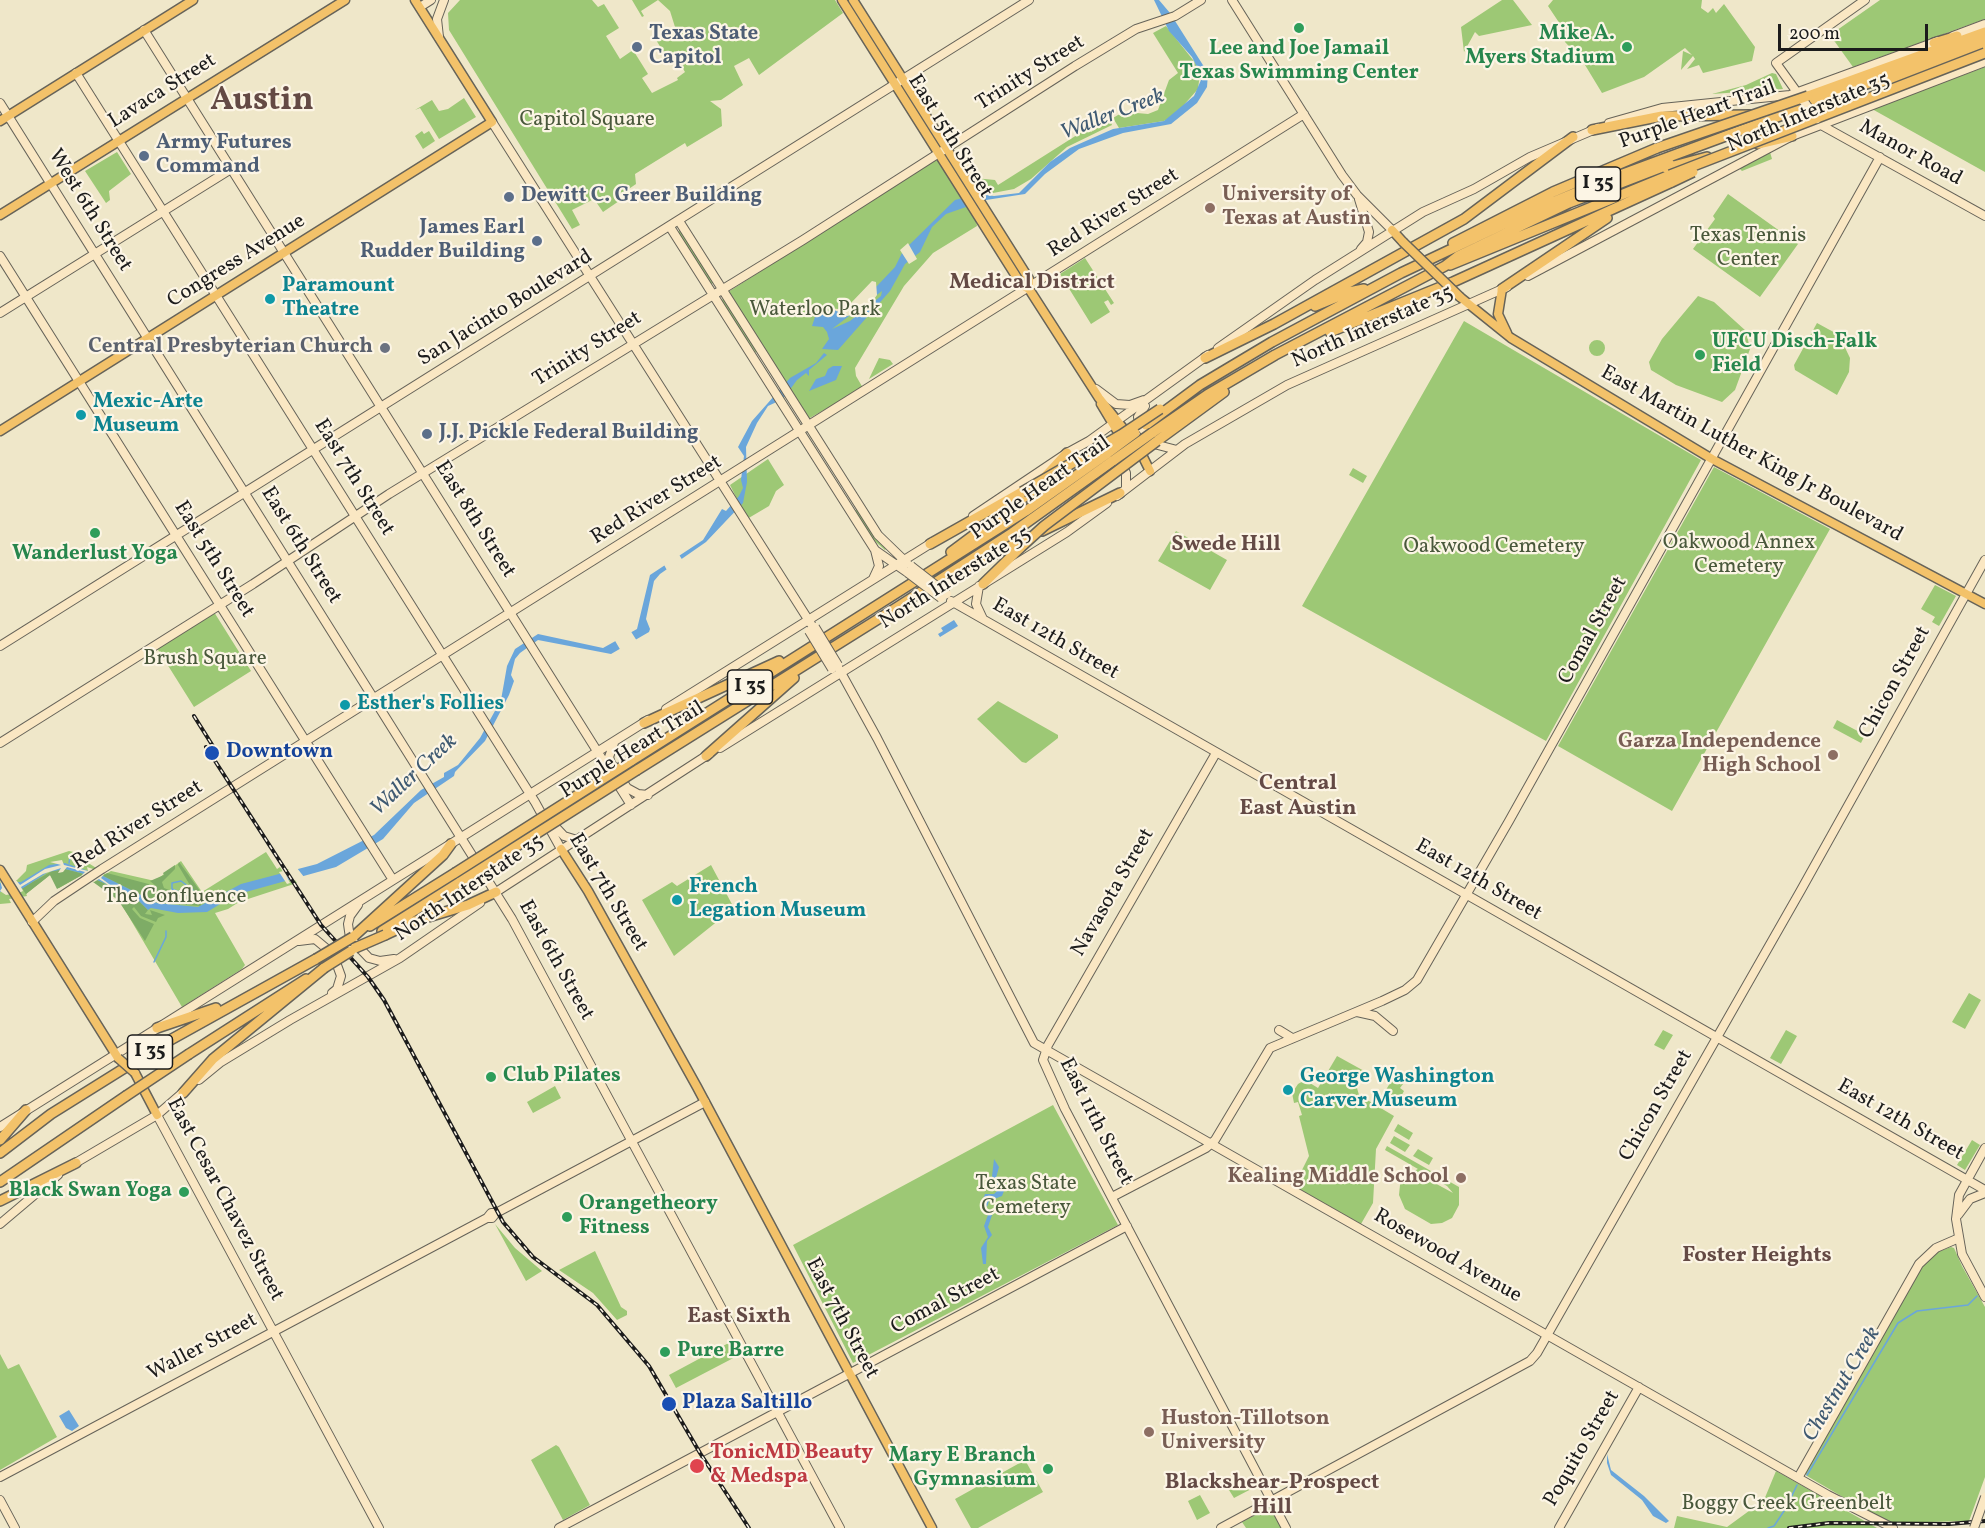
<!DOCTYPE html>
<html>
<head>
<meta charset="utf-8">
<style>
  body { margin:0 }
  #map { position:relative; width:1985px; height:1528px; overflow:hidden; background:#efe7c9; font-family:Vollkorn,serif }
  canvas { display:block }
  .scale { position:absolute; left:1778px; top:24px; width:150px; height:27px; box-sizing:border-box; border:3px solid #1c1c1c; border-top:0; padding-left:8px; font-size:18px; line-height:21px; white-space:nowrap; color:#1c1c1c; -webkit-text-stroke:4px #fcf5e5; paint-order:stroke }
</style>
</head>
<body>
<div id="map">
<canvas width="1985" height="1528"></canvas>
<div class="scale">200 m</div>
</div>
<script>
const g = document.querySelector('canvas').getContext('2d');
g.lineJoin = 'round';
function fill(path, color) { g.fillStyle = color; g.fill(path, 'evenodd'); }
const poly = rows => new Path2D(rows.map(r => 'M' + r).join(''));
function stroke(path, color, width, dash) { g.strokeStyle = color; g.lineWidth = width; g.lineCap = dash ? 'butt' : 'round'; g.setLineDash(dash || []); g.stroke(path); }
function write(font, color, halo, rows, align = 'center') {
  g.font = font + ' Vollkorn,serif'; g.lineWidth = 4.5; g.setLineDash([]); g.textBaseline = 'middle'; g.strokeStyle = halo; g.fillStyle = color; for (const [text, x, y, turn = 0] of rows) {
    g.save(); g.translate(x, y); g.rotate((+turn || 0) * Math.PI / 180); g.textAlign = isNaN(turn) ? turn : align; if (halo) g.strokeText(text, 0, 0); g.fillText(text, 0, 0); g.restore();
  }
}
fill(poly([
  [460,0,592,0,598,7,604,4,619,28,606,36,620,59,633,50,648,74,642,78,652,93,678,80,677,78,685,72,676,57,669,61,653,35,655,33,658,38,675,27,670,11,658,0,835,0,843,13,759,75,749,58,734,66,743,85,721,100,710,101,721,109,722,126,687,147,685,143,635,174,636,184,620,195,622,199,603,212,594,199,572,210,580,225,572,229,449,30,448,13],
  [632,0,658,0,641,11,644,16,642,17],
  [1502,0,1513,0,1532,25,1479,36,1475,32,1464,52,1461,27],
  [1553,0,1702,0,1701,8,1708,13,1713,8,1716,13,1724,4,1755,47,1752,61,1703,73,1699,65,1687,69,1695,59,1693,56,1681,70,1683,51,1692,55,1685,48,1644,77,1602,93,1582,60,1565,42,1560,24,1548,6],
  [1880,0,1985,0,1985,19,1853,67,1830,35],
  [1166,26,1197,65,1200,73,1198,89,1175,115,1164,121,1119,128,1113,118,1118,115,1126,112,1148,114,1158,110,1169,80,1178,73,1153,33],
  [1985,67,1985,172,1872,109],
  [1772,73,1776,74,1783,89,1712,94,1746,85],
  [464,98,476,117,439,139,420,108,415,110,432,100,439,111,448,109],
  [1110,120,1112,125,1067,147,1031,179,1014,189,993,193,981,191,974,178,995,180,998,185,1088,128,1091,132],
  [422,131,424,134,429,131,435,141,423,149,415,136],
  [117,152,131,174,109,191,110,200,106,203,85,171],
  [1770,152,1772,159,1742,171,1739,168],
  [936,160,940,162,976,220,977,226,933,253,904,286,855,368,856,376,863,388,808,419,728,292],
  [1728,194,1798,244,1760,297,1693,249,1715,219,1713,216],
  [680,230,714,281,712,284,709,284,677,234],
  [1085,258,1114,303,1111,305,1108,300,1104,302,1110,312,1091,324,1060,274],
  [1698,296,1714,302,1746,331,1750,349,1735,390,1722,402,1676,385,1651,370,1649,362,1662,339],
  [723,299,726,300,757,349,756,353,721,301],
  [1464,321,1701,460,1546,741,1302,606],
  [1817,323,1839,335,1850,358,1849,372,1837,395,1795,370,1794,365],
  '1589 348a8 8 0 1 1 16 0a8 8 0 1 1-16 0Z',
  [879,358,890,360,893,364,869,379],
  [768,459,784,485,776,491,769,506,747,519,730,485],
  [1714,467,1830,529,1672,811,1558,746],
  [1353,468,1367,476,1363,483,1349,475],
  [858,509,886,549,885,550,870,537,853,512],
  [1176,531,1227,560,1210,590,1158,561],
  [1935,585,1956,596,1939,626,1932,622,1935,617,1921,609],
  [214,612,251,671,194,707,157,648],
  [998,701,1058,735,1058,738,1026,763,1022,762,977,719],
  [1837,720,1865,735,1861,743,1833,728],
  [69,851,78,853,85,861,106,874,111,871,155,881,181,861,202,892,266,852,277,869,280,867,283,872,288,869,297,883,248,899,247,897,228,909,215,913,245,965,242,969,182,1007,119,900,94,882,80,876,59,888,50,875,26,894,27,896,9,899,11,903,0,904,0,880,17,880,26,871,27,865],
  [711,865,734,908,674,956,642,900,672,882,677,886],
  [1969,993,1981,1000,1965,1029,1952,1022],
  [1663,1030,1673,1035,1664,1050,1654,1045],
  [1786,1030,1797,1036,1781,1064,1770,1058],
  [1337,1056,1366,1072,1357,1088,1359,1095,1394,1116,1376,1149,1373,1203,1361,1224,1294,1186,1309,1156,1299,1116,1302,1115,1298,1102,1294,1103,1292,1093,1298,1084,1305,1080,1318,1088],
  [1393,1078,1403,1084,1400,1088,1404,1091,1398,1102,1391,1106,1380,1100],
  [555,1086,561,1098,533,1113,527,1102],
  [1053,1105,1118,1225,853,1363,793,1245],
  [1398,1124,1413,1133,1409,1140,1394,1131],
  [1394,1136,1410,1145,1405,1152,1390,1143],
  [1972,1140,1980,1145,1965,1170,1957,1165],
  [1387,1146,1459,1187,1459,1205,1452,1218,1442,1223,1431,1224,1405,1209,1399,1195,1400,1185,1406,1175,1418,1169,1385,1150],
  [1426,1174,1447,1186,1453,1193,1420,1175],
  [1418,1149,1433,1158,1429,1165,1413,1156],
  [495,1224,515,1248,542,1271,526,1281],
  [1951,1247,1954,1248,1962,1266,1985,1307,1985,1477,1969,1521,1887,1523,1807,1476,1805,1472,1925,1262,1935,1253],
  [595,1251,621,1307,627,1311,627,1315,617,1320,593,1293,559,1270],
  [736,1339,743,1353,676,1388,669,1375],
  [0,1354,8,1369,19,1364,57,1437,0,1470],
  [556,1445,559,1447,590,1505,563,1520,531,1460],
  [1025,1460,1043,1492,978,1528,971,1528,955,1499],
  [1776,1471,1877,1528,1674,1528,1677,1516,1727,1527,1764,1500],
  [1251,1479,1255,1487,1234,1498,1229,1490],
  [1200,1495,1210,1513,1197,1520,1188,1501],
  [1270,1507,1281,1528,1246,1528,1242,1522]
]), '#9dc875');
fill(poly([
  [179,862,206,899,200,901,201,906,157,903,103,876,107,873,156,886,150,881,164,875,163,873,175,865,175,869,162,882,164,888,187,897,194,892,178,865],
  [65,869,84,874,57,889,50,875,26,894,27,896,22,888,52,871],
  [97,880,134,896,148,910,145,914,152,915,150,910,165,915,158,918,156,922,141,916,134,907,132,909,140,918,154,924,145,941,118,900,93,882]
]), '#7eac66');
fill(poly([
  [1154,0,1159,0,1170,13,1208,73,1207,87,1197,103,1171,124,1123,133,1079,149,1045,174,1025,194,986,200,946,214,932,227,920,252,905,264,890,291,838,350,822,349,829,339,827,332,823,327,812,326,815,317,822,312,847,308,877,286,895,267,903,251,955,200,978,194,994,196,1019,193,1050,162,1070,148,1113,129,1164,121,1194,96,1201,80,1200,73,1192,57,1169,31],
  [882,291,881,296,850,321,832,329],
  [824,353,827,355,809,370,809,376,806,373,797,380,783,399,768,406,757,423,746,447,747,482,743,503,706,542,660,574,654,581,646,619,650,629,649,632,611,654,538,640,520,653,515,659,511,675,514,681,509,695,485,741,455,772,454,776,414,803,383,839,336,867,235,895,207,912,178,913,151,908,148,910,134,896,81,873,65,869,48,872,20,890,0,892,0,883,21,882,49,865,65,863,103,876,157,903,198,907,241,884,317,864,374,835,421,790,444,777,444,773,458,765,480,738,501,700,507,666,515,649,538,634,603,648,637,629,650,575,703,540,722,509,726,511,739,496,743,488,741,480,744,456,738,447,752,421,790,378,816,363],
  [833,366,842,366,836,380,809,391,816,379,825,376,828,369],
  [954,620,958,626,940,637,938,634,943,631,941,628],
  [994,1159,999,1167,996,1178,1004,1191,1002,1196,989,1201,987,1207,983,1199,985,1194,994,1194,999,1189,992,1176],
  [989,1212,992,1215,988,1227,992,1235,987,1241,986,1264,983,1264,981,1248,988,1237,984,1226],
  [69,1410,79,1426,72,1431,66,1428,59,1416],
  [1607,1454,1611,1470,1644,1496,1669,1521,1666,1523,1653,1516,1642,1500,1611,1475,1607,1463]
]), '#6aa6db');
fill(poly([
  [908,243,917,259,909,264,900,250],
  [872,281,876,282,877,295,865,312,847,316,830,308,838,309,850,304],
  [678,553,683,561,668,572,663,563],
  [630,630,637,641,621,651,614,639],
  [62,860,64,865,88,871,87,867,105,873,101,878,125,896,99,879,94,882,81,876,85,872,67,867,63,872,58,873,61,868,43,874,21,887,23,891,21,892,6,895,0,891,2,888,0,880,16,880,20,885,45,869,61,865,50,862],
  [297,868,304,877,291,882,286,875,290,883,287,884,279,872]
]), '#efe7c9');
stroke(poly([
  [69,863,70,857],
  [189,896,172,889,172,883,181,881,193,890],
  [154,962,166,937,166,931],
  [1807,1475,1898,1323,1917,1311,1968,1305,1977,1296],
  [1768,1528,1774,1526,1786,1508,1797,1485]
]), '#6aa6db', 1.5);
const secondary = poly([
  [1232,0,1342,175,1357,195,1392,230],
  [420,7,431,0],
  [144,30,631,805],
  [1953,36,1985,24],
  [439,37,437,19,444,0],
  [76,73,535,802,561,849],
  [1799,95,1776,63,1865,0],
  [0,103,512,919,840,1528],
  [492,122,811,624],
  [1609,123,1662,108,1790,95,1938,41],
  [1821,125,1985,216],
  [1359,199,1369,232,1367,242,1361,249],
  [679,221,878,535,907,563],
  [670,227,875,550,908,573],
  [0,256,393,880],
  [1528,276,1792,136,1985,62],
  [0,313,231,169],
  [1218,348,1315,280,1423,212,1474,189,1530,157,1598,128],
  [1096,389,1116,404,1130,405,1144,400],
  [1145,406,1138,417,1139,424,1154,444,1177,450],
  [1120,462,1126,473,1126,489],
  [1117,496,1185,444,1287,385,1507,287],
  [973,516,1067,453,1089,441,1208,355],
  [873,579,879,566,875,550],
  [979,586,976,604,983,619],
  [951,601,1985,1190],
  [0,646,1029,0],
  [839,669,877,738,1034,1043,1828,1495,1893,1528],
  [666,709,933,542],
  [0,743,253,584,389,494,803,240,1075,66,1136,29,1175,16,1201,0],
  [614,743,609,757,611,763,627,788,638,794,648,795],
  [720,748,1067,532,1107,503],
  [1216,753,1048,1045,1043,1060,1065,1109,1286,1528],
  [549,820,564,836,577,840],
  [493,894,709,754],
  [358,905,350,916,348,924,350,938,369,958,380,961,394,959],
  [32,922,54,901,102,869,1304,114],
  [299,941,315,939,333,954,341,976,337,989,332,993],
  [1357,1012,1375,1016,1393,1031],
  [1279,1030,1292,1038],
  [199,1080,221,1062,290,1020,400,958,480,903],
  [157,1115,379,1528],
  [0,1127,648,720],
  [1985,1148,1959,1195,1956,1219,1962,1254,1985,1297],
  [72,1165,157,1115,187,1089],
  [1112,1197,1206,1148,1215,1140,1270,1048,1382,1001,1405,990,1417,980,1509,821,1880,157],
  [1958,1215,1970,1199,1985,1193],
  [487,1218,491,1213,496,1213,705,1102],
  [0,1224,58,1175],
  [0,1477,487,1218,492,1218,496,1213],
  [1798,1478,1919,1264,1936,1248,1959,1238],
  [0,1500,15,1528],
  [559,1528,1127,1226],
  [1221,1528,1530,1361,1537,1353,1801,890,1985,560],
  [1559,1528,1639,1387]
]);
const primary = poly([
  [842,0,1021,284,1029,289,1099,398,1130,437],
  [853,0,1029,279,1029,289],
  [0,121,193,0],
  [0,215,345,0],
  [1392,230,1403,242],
  [1502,289,1498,314,1507,333],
  [1460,297,1511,338,1712,459,1985,604],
  [1101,404,1122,439],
  [0,431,492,122,415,0],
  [1138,447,1150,471],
  [561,849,588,891,697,1087,932,1528],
  [0,870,118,1058],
  [135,1073,157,1115]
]);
const highway = poly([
  [1934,43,1957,36],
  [1885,84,1985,47],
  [1808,96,1985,32],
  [1592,130,1662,116,1750,115],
  [1758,144,1792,136],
  [1666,168,1707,157],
  [1453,243,1553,192,1657,148],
  [1450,265,1670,175],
  [1502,289,1607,218],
  [1315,306,1349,292,1364,289],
  [1330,332,1453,282,1672,182],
  [1205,358,1274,324,1464,219,1573,137],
  [1146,425,1200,385,1272,342,1401,273,1536,209,1604,181,1985,40],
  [1152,433,1207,395,1275,355,1445,266,1458,256,1569,203,1670,164],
  [1157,441,1224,392],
  [1042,531,1120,493],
  [930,544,1022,492],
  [951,552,1030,493,1067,453],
  [969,567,1029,537],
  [983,584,1021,547],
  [644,723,779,661],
  [706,756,794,678],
  [631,761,1026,511,1108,453],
  [637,770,899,606,1012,533,1114,460],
  [370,926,455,873],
  [382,931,460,882],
  [385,935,415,921,468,905,496,892],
  [353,937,443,855,451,844],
  [157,1028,216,1008],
  [189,1054,306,979],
  [183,1093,213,1059,324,968],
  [0,1140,26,1110],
  [0,1153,51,1114,163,1044,316,959],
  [0,1182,126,1096],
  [0,1201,76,1163]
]);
stroke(secondary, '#666359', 10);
stroke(primary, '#666359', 11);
stroke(highway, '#666359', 12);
stroke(secondary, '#fae7c3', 8);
stroke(primary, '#f3c26a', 8);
stroke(highway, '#f3c26a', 9);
const rail = poly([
  [194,716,216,751],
  [206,747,321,925,368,977,384,1000,503,1222,533,1257,597,1305,649,1366,700,1453,749,1528],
  [1789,1528,1829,1523,1949,1524,1985,1521]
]);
stroke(rail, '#1c1c1c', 4);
stroke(rail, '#fcf5e5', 1.5, [4.5]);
const secondaryBridge = poly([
  [1802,99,1817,119],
  [911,566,947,594],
  [908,573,941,598],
  [815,627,838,665],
  [809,631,832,669],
  [1974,1528,1985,1497]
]);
const primaryBridge = poly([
  [1403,242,1460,297],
  [118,1058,135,1073]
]);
const highwayBridge = poly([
  [1657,148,1808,96],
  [1670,175,1985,53],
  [1672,182,1693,172],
  [1108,453,1135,433],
  [1114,460,1152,433],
  [1022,492,1121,435,1160,409],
  [1021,547,1044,526,1157,441],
  [455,873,631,761],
  [460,882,637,770],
  [355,948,385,935],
  [316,959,353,937],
  [324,968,351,951],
  [126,1096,189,1054]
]);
stroke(secondaryBridge, '#666359', 10, []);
stroke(primaryBridge, '#666359', 11, []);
stroke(highwayBridge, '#666359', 12, []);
stroke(secondaryBridge, '#fae7c3', 8);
stroke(primaryBridge, '#f3c26a', 8);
stroke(highwayBridge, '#f3c26a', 9);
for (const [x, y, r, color] of [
  [1299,28,6,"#2e9e5b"],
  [637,47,6,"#5c6f8a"],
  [1627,47,6,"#2e9e5b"],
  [144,156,6,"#5c6f8a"],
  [509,197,6,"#5c6f8a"],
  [1210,208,6,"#8d6e63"],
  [537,241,6,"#5c6f8a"],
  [270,299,6,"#0f9aa8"],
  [385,348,6,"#6b7280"],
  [1700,355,6,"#2e9e5b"],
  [81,415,6,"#0f9aa8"],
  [427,434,6,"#5c6f8a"],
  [95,533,6,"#2e9e5b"],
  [345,705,6,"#0f9aa8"],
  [212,753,8,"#1a4fb4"],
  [1833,755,6,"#8d6e63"],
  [677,900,6,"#0f9aa8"],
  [491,1077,6,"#2e9e5b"],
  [1288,1090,6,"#0f9aa8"],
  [1461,1178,6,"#8d6e63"],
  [184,1192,6,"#2e9e5b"],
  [567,1217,6,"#2e9e5b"],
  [665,1352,6,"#2e9e5b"],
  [669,1404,8,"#1a4fb4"],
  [1149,1432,6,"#8d6e63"],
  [697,1466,8,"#e0444e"],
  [1048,1469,6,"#2e9e5b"]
]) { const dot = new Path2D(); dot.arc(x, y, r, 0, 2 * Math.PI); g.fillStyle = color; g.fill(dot); stroke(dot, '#fcf5e5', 2); }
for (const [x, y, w] of [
  [1598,184,45],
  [750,687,45],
  [150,1052,45]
]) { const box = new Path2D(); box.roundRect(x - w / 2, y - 17, w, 34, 4.5); g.fillStyle = '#fcf5e5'; g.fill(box); stroke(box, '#1c1c1c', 1.5); }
write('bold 20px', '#1c1c1c', null, [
  ["I 35",1598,184],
  ["I 35",750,687],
  ["I 35",150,1052]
]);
write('bold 21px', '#4e5e75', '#fcf5e5', [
  ["Texas State",649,35],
  ["Capitol",649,59],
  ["Army Futures",156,144],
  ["Command",156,168],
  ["Dewitt C. Greer Building",521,197],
  ["James Earl",525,229,"right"],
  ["Rudder Building",525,253,"right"],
  ["J.J. Pickle Federal Building",439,434]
], 'left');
write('bold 21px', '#27864d', '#fcf5e5', [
  ["Mike A.",1615,35,"right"],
  ["Myers Stadium",1615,59,"right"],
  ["Lee and Joe Jamail",1299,50,"center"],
  ["Texas Swimming Center",1299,74,"center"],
  ["UFCU Disch-Falk",1712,343],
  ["Field",1712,367],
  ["Wanderlust Yoga",95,555,"center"],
  ["Club Pilates",503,1077],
  ["Black Swan Yoga",172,1192,"right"],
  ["Orangetheory",579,1205],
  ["Fitness",579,1229],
  ["Pure Barre",677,1352],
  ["Mary E Branch",1036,1457,"right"],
  ["Gymnasium",1036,1481,"right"]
], 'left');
write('21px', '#1c1c1c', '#fcf5e5', [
  ["Trinity Street",1031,74,-32],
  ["Lavaca Street",163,92,-32],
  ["North Interstate 35",1809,114,-23],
  ["Purple Heart Trail",1698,116,-20],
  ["East 15th Street",949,137,58],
  ["Manor Road",1910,154,29],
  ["West 6th Street",89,211,58],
  ["Red River Street",1114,214,-32],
  ["Congress Avenue",237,262,-32],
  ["San Jacinto Boulevard",506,309,-32],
  ["North Interstate 35",1373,328,-24],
  ["Trinity Street",588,350,-32],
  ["East Martin Luther King Jr Boulevard",1751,455,29],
  ["East 7th Street",353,478,58],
  ["Purple Heart Trail",1041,489,-35],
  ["Red River Street",657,501,-32],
  ["East 8th Street",474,520,58],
  ["East 6th Street",300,546,58],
  ["East 5th Street",213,560,58],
  ["North Interstate 35",956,579,-32],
  ["Comal Street",1594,631,-61],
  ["East 12th Street",1055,640,30],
  ["Chicon Street",1896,683,-61],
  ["Purple Heart Trail",633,751,-32],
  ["Red River Street",138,826,-32],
  ["East 12th Street",1478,881,30],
  ["North Interstate 35",470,889,-34],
  ["East 7th Street",607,893,59],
  ["Navasota Street",1114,893,-60],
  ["East 6th Street",555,961,61],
  ["Chicon Street",1657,1106,-60],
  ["East 12th Street",1900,1121,30],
  ["East 11th Street",1095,1122,63],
  ["East Cesar Chavez Street",224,1200,62],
  ["Rosewood Avenue",1447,1257,30],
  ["Comal Street",946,1302,-28],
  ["East 7th Street",841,1319,62],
  ["Waller Street",203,1348,-28],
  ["Poquito Street",1583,1449,-60]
]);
write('21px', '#49583b', '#fcf5e5', [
  ["Capitol Square",587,121],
  ["Texas Tennis",1748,237],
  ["Center",1748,261],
  ["Waterloo Park",815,311],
  ["Oakwood Annex",1739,544],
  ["Cemetery",1739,568],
  ["Oakwood Cemetery",1494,548],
  ["Brush Square",205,660],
  ["The Confluence",175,898],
  ["Texas State",1026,1185],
  ["Cemetery",1026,1209],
  ["Boggy Creek Greenbelt",1787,1505]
]);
write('bold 21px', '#785e54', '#fcf5e5', [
  ["University of",1222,196],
  ["Texas at Austin",1222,220],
  ["Garza Independence",1821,743,"right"],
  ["High School",1821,767,"right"],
  ["Kealing Middle School",1449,1178,"right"],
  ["Huston-Tillotson",1161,1420],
  ["University",1161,1444]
], 'left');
write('bold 21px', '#0d838f', '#fcf5e5', [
  ["Paramount",282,287],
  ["Theatre",282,311],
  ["Mexic-Arte",93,403],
  ["Museum",93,427],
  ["Esther's Follies",357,705],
  ["French",689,888],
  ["Legation Museum",689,912],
  ["George Washington",1300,1078],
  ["Carver Museum",1300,1102]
], 'left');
write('bold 21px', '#5b616d', '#fcf5e5', [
  ["Central Presbyterian Church",373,348]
], 'right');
write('bold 21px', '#164399', '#fcf5e5', [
  ["Downtown",226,753],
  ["Plaza Saltillo",682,1404]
], 'left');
write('bold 21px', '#be3a42', '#fcf5e5', [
  ["TonicMD Beauty",710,1454],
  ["& Medspa",710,1478]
], 'left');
write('italic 22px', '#3f5a72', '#fcf5e5', [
  ["Waller Creek",1113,116,-21],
  ["Waller Creek",415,776,-43],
  ["Chestnut Creek",1843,1385,-59]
]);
write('bold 22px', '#644a45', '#fcf5e5', [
  ["Medical District",1032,284],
  ["Swede Hill",1226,546],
  ["Central",1298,785],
  ["East Austin",1298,810],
  ["Foster Heights",1757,1257],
  ["East Sixth",739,1318],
  ["Blackshear-Prospect",1272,1484],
  ["Hill",1272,1509]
]);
write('bold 33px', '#644a45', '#fcf5e5', [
  ["Austin",262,103]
]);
</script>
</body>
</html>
